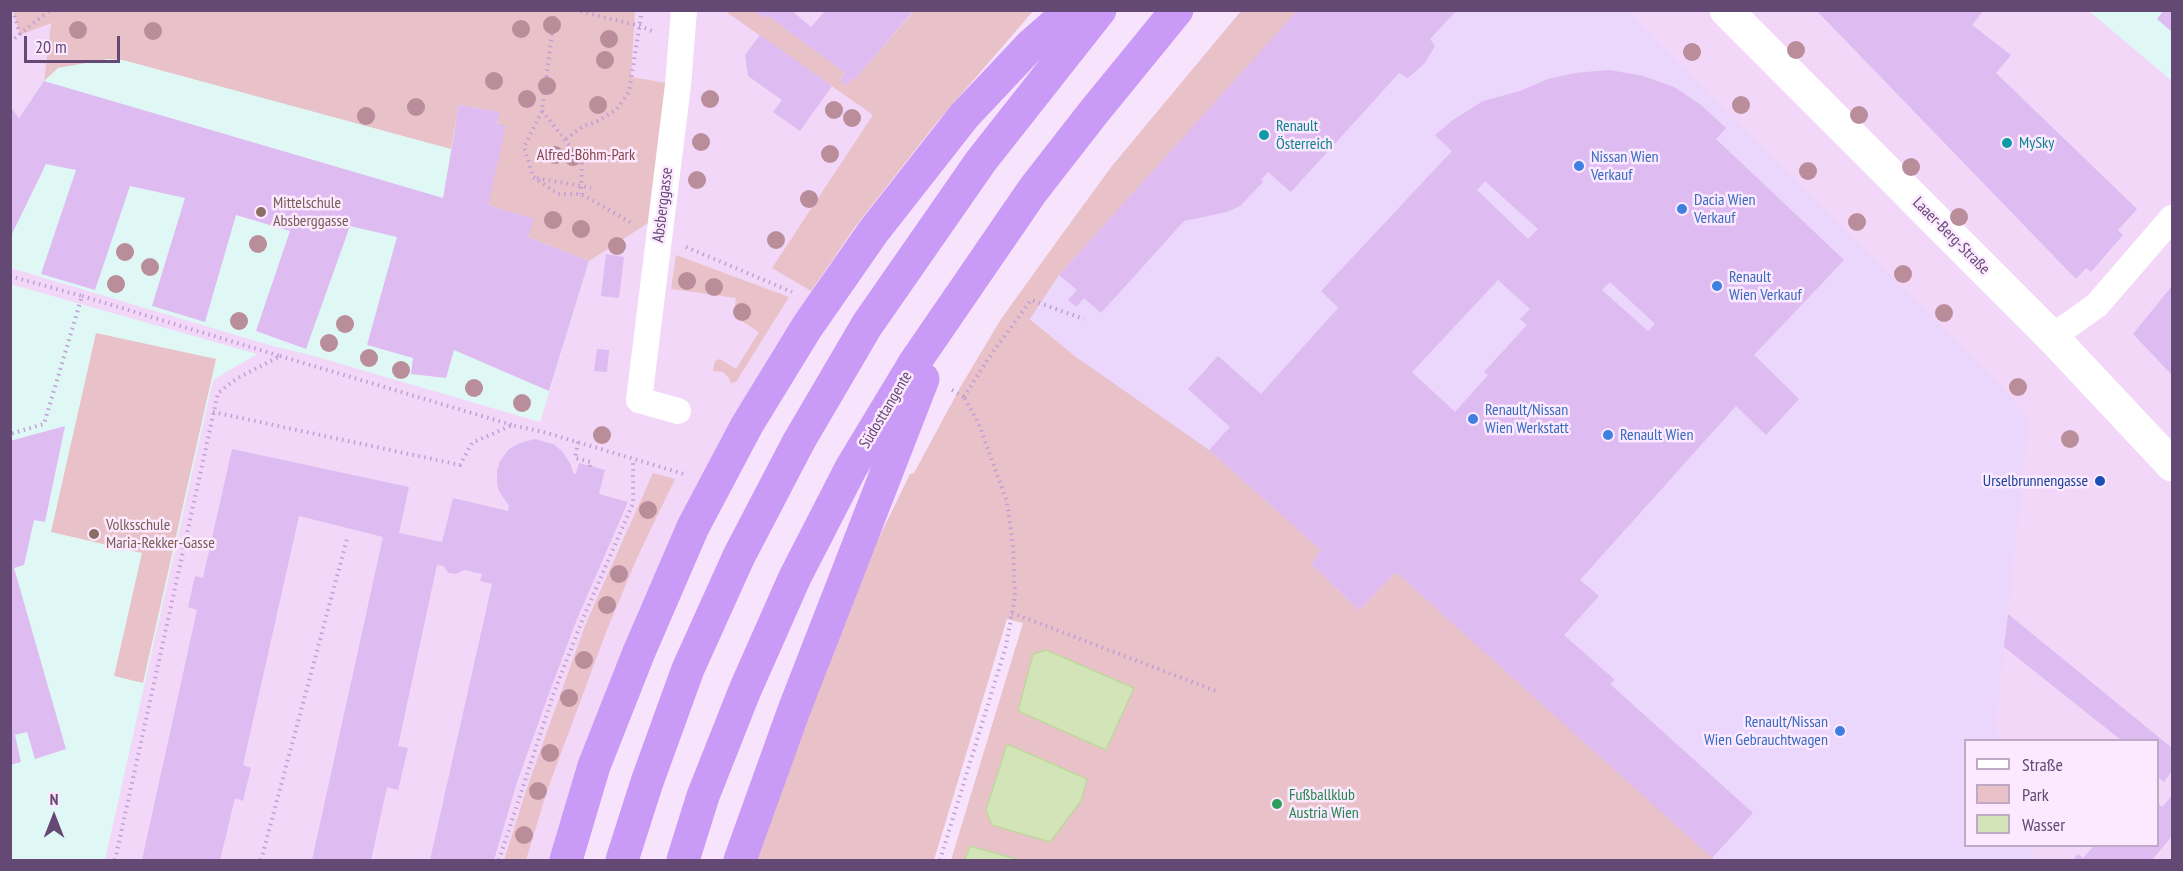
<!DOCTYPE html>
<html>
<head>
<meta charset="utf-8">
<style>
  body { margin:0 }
  #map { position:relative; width:2183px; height:871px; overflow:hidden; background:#f8e3fc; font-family:"PT Sans Narrow",sans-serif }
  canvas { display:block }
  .frame { position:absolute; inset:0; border:12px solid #634974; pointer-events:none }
  .legend { position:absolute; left:1964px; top:739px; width:195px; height:108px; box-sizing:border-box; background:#fce9ff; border:2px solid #bfa9c7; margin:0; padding:8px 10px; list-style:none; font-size:18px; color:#634974 }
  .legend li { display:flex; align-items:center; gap:12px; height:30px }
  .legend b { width:30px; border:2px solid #bfa9c7 }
  .north { position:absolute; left:24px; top:787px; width:60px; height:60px; -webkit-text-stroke:4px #fce9ff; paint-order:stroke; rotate:0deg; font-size:16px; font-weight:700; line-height:24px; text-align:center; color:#634974 }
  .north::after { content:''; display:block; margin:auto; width:21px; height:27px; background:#634974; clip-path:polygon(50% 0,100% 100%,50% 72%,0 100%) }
  .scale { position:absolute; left:24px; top:36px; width:96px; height:27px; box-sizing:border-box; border:3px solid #634974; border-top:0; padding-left:8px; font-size:18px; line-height:21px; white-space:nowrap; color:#634974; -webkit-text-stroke:4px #fce9ff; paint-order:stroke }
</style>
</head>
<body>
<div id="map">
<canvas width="2183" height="871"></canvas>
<div class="frame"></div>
<ul class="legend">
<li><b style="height:8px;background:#fff"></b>Straße</li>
<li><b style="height:16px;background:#e9c1c8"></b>Park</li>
<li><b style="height:16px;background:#d3e5b8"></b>Wasser</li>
</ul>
<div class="north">N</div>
<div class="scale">20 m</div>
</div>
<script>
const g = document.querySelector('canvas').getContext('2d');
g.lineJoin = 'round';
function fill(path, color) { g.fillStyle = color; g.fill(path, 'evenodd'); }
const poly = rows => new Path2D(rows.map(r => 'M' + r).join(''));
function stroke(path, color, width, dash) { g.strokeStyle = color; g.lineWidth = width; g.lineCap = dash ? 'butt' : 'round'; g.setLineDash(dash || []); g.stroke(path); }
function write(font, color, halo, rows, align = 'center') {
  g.font = font + ' "PT Sans Narrow",sans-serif'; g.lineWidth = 5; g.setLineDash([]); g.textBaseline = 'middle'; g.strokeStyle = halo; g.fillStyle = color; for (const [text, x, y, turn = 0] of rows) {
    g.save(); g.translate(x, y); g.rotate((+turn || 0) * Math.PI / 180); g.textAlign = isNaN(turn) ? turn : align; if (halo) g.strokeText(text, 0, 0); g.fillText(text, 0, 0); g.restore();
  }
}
fill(poly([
  [10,11,1033,11,934,126,855,227,775,347,725,433,671,539,642,602,604,696,582,755,549,860,11,860],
  [1626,11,2172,11,2172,860,2035,860,2029,846,2158,846,2158,740,2000,740,1996,722]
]), '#f2d7f9');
fill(poly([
  [1298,11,1627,11,2004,389,2029,420,1996,722,2000,740,1966,740,1966,846,2029,846,2035,860,1715,860,1395,573,1359,610,1311,564,1321,550,1076,357,1030,318,1059,275]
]), '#ebd6fc');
fill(poly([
  [540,11,488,204,534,219,529,237,589,261,540,422,314,356,269,345,11,268,10,106,19,118,44,81,51,22],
  [2089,11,2172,11,2172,81],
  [10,284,257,354,213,380,105,860,11,860]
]), '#e0f8f5');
fill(poly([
  [13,11,635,11,631,77,678,85,662,214,589,261,528,237,533,219,488,205,499,112,459,105,451,149,123,60,108,59,58,68,44,81,51,23,20,35],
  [725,11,757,11,756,12,764,18,767,15,845,73,840,80,847,85,852,78,855,79,914,11,1033,11,934,126,855,227,811,291,772,268,873,115],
  [1241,11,1298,11,1059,275,1030,319,1076,357,1209,450,1321,550,1311,564,1359,610,1396,572,1715,860,1020,860,970,847,965,860,951,860,1023,623,1007,619,934,860,752,860,868,560,910,474,914,473,961,386,1001,319,1063,233,1112,166],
  [676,255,789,297,736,382,731,383,729,378,723,372,713,371,715,361,720,359,736,369,759,332,734,316,736,298,671,289],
  [96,333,216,359,143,683,114,676,142,553,51,532],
  [653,473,675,479,637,558,606,632,547,791,526,860,504,860,528,785,586,623]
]), '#e9c1c8');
const water = poly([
  [1046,650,1134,688,1106,750,1018,711,1033,654,1046,650],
  [1007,744,1087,779,1081,801,1050,842,992,825,986,810,1007,744],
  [970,846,1020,860,965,860,970,846]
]);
fill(water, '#d3e5b8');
stroke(water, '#c0d79e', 1.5);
fill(poly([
  [757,10,791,10,811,27,826,10,914,10,855,79,852,78,847,85,840,81,845,73,767,15,764,18,756,12],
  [1298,10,1457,10,1430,39,1435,46,1425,63,1408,78,1399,73,1291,192,1268,172,1261,180,1263,182,1240,206,1227,212,1184,221,1101,313,1084,298,1076,307,1068,300,1077,290,1059,275],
  [1816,10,1984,10,1972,25,2011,55,1996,73,2137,209,2118,230,2123,235,2091,272,2086,268,2076,279],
  [2164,10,2172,10,2172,32,2157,19],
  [760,35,832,86,800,131,773,112,782,100,748,76,745,55],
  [1609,70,1643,76,1674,87,1701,105,1726,128,1716,139,1844,260,1754,355,1799,399,1766,435,1736,406,1580,580,1599,596,1564,635,1615,680,1610,684,1753,813,1712,858,1396,572,1359,610,1311,564,1321,550,1209,450,1230,427,1188,389,1218,356,1261,394,1338,308,1321,291,1452,151,1435,135,1453,120,1483,101,1520,91,1548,79,1575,73],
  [1485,181,1538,229,1528,239,1477,190],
  [1498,280,1530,309,1520,319,1527,325,1484,372,1488,375,1455,412,1412,372],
  [1610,282,1655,324,1648,331,1602,290],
  [44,81,443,198,459,105,500,112,497,124,506,126,488,205,534,219,528,237,589,261,549,391,454,350,446,378,411,374,413,358,367,345,397,237,350,226,306,349,256,331,290,231,236,215,205,322,152,306,185,198,130,186,95,290,41,274,76,170,46,164,10,238,10,106,19,118],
  [606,254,624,257,619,298,601,296],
  [2172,286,2172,375,2133,334],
  [597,349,609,350,607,372,594,371],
  [65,426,45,522,34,520,24,565,14,568,66,749,35,759,27,732,15,735,21,762,10,765,10,441],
  [535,439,553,444,562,451,571,465,573,473,576,474,579,463,605,470,599,494,628,502,577,619,551,688,517,782,494,860,430,860,492,584,480,581,482,574,465,570,456,574,448,573,444,566,437,565,398,746,408,748,398,790,387,787,371,860,312,860,383,537,299,516,243,765,251,768,243,801,235,798,220,860,142,860,197,610,188,607,195,576,203,578,232,449,409,487,399,533,442,542,453,498,508,511,509,506,499,491,497,482,497,470,500,461,509,449,520,443],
  [2008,614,2172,748,2172,771,2164,782,2158,777,2158,740,2121,740,2004,647],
  [2172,796,2172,836,2152,860,2073,860,2078,854,2083,858,2094,846,2158,846,2158,803,2162,807]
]), '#debbf1');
stroke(poly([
  [13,10,20,35],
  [555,10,542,111,524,147,533,177,558,194,581,194,632,223],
  [575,10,640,26,654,32],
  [10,42,50,10],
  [542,111,582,161,581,194],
  [566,139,583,126,596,122,616,110,629,92,642,10],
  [537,178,591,188],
  [686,247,792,292],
  [10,276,82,296,44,424,10,434],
  [82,296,280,356,236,379,218,393,115,860],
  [280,356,512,425],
  [952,390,964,397],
  [964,397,988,359,1031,300,1084,319],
  [213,412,460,465,472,443,512,425,547,433,684,474],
  [578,442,575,458,591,462,590,467],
  [1012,613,1216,691],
  [261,860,347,539],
  [499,860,553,695,582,621,633,503,633,459],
  [940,860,1006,646,1015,597,1013,546,1007,502,978,422,964,397]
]), '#c29ed6', 4, [1.5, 4.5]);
stroke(poly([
  [2052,337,2097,305,2172,218],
  [678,411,639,400,678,85,684,10]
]), '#fff', 26);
stroke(poly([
  [1726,10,2052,337,2172,465]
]), '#fff', 33);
stroke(poly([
  [566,860,594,766,639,652,693,527,747,425,807,327,873,232,964,116,1030,46,1071,10],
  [622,860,647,782,688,669,739,556,799,441,867,325,981,161,1100,10],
  [683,860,703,796,745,690,795,577,851,468,915,362,1033,190,1093,113,1177,10],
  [740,860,794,710,923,379]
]), '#c99af6', 33);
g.fillStyle = '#b98d9a';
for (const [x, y] of [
  [552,25],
  [521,29],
  [78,30],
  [153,31],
  [609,39],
  [1796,50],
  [1692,52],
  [605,60],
  [494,81],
  [547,86],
  [527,99],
  [710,99],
  [598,105],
  [1741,105],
  [416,107],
  [834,110],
  [1859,115],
  [366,116],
  [852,118],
  [701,142],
  [830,154],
  [555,155],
  [573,157],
  [1911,167],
  [1808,171],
  [697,180],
  [809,199],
  [1959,217],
  [553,220],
  [1857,222],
  [581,229],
  [776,240],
  [258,244],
  [617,246],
  [125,252],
  [150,267],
  [1903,274],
  [687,281],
  [116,284],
  [714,287],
  [742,312],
  [1944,313],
  [239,321],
  [345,324],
  [329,343],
  [369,358],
  [401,370],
  [2018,387],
  [474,388],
  [522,403],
  [602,435],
  [2070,439],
  [648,510],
  [619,574],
  [607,605],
  [584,660],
  [569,698],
  [550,753],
  [538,791],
  [524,835]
]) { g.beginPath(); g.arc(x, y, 9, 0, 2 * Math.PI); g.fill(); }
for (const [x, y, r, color] of [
  [1264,135,6,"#0f9aa8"],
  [2007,143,6,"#0f9aa8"],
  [1579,166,6,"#3f7fe0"],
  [1682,209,6,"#3f7fe0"],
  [261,212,6,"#8d6e63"],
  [1717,286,6,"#3f7fe0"],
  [1473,419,6,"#3f7fe0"],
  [1608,435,6,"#3f7fe0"],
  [2100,481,6,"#1a4fb4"],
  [94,534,6,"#8d6e63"],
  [1840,731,6,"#3f7fe0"],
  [1277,804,6,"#2e9e5b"]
]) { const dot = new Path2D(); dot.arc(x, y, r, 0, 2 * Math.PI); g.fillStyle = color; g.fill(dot); stroke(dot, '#fce9ff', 2); }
write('16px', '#0d838f', '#fce9ff', [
  ["Renault",1276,126],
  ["Österreich",1276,144],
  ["MySky",2019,143]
], 'left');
write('16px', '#854749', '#fce9ff', [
  ["Alfred-Böhm-Park",586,155]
]);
write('16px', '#366cbe', '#fce9ff', [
  ["Nissan Wien",1591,157],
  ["Verkauf",1591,175],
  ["Dacia Wien",1694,200],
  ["Verkauf",1694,218],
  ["Renault",1729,277],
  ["Wien Verkauf",1729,295],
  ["Renault/Nissan",1485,410],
  ["Wien Werkstatt",1485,428],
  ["Renault Wien",1620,435],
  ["Renault/Nissan",1828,722,"right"],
  ["Wien Gebrauchtwagen",1828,740,"right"]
], 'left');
write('16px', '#785e54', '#fce9ff', [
  ["Mittelschule",273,203],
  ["Absberggasse",273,221],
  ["Volksschule",106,525],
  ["Maria-Rekker-Gasse",106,543]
], 'left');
write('16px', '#634974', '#fce9ff', [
  ["Absberggasse",663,205,-83],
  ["Laaer-Berg-Straße",1951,236,45],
  ["Südosttangente",886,410,-59]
]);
write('16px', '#164399', '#fce9ff', [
  ["Urselbrunnengasse",2088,481]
], 'right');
write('16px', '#27864d', '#fce9ff', [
  ["Fußballklub",1289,795],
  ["Austria Wien",1289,813]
], 'left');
</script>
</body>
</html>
